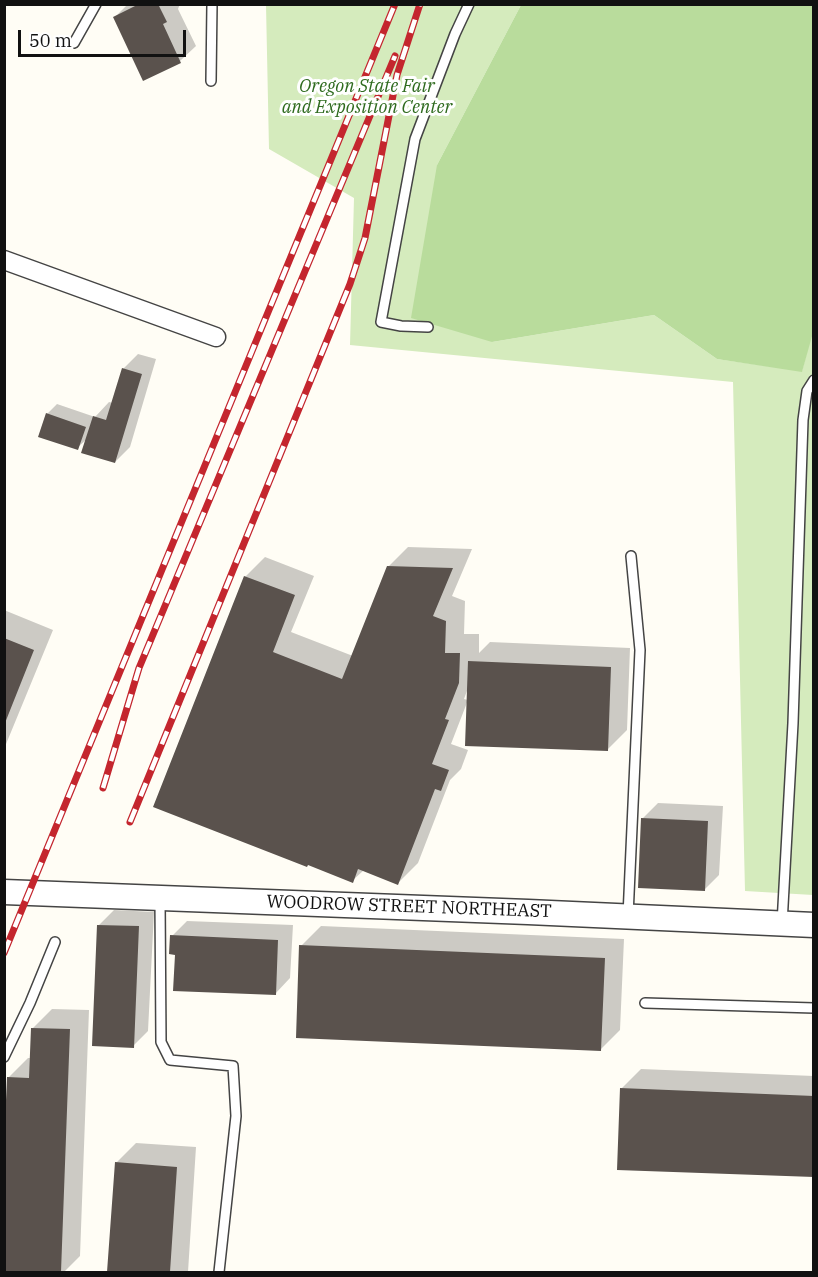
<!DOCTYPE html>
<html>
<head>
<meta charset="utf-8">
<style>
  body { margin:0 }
  #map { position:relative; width:818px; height:1277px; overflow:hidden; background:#fffdf5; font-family:"IBM Plex Serif",serif }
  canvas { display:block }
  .frame { position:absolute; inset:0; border:6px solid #111; pointer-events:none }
  .scale { position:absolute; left:18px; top:30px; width:168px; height:27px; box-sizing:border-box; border:3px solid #111; border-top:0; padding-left:8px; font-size:18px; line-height:21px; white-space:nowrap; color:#111; -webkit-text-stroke:4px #fff; paint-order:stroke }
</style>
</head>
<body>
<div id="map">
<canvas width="818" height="1277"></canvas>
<div class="frame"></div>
<div class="scale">50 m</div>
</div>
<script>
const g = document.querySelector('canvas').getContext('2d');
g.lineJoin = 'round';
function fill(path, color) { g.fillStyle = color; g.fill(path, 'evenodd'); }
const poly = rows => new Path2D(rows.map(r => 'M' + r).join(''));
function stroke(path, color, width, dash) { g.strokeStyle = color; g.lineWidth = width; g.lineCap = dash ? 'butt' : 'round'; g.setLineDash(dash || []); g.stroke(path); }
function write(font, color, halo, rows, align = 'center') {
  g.font = font + ' "IBM Plex Serif",serif'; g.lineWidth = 6; g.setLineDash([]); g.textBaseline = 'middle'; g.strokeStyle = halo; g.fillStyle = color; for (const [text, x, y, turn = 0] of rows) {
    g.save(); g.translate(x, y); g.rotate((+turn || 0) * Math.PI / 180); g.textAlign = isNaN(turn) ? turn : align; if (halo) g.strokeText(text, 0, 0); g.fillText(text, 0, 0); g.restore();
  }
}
fill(poly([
  [266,5,521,5,437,165,492,342,654,315,717,359,802,371,813,329,813,895,745,891,733,382,350,345,354,198,269,149]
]), '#d5ebbd');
fill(poly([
  [521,5,813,5,814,329,802,372,717,359,654,315,492,342,411,318,437,165]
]), '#b9dc9c');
fill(poly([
  [128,4,180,4,178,9,196,46,180,61,144,79,114,18],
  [138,354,156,359,130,447,115,462,88,438,77,448,47,414,57,404,95,417,109,402,113,403,123,369],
  [408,547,472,549,452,596,465,601,464,634,479,634,479,653,490,642,630,648,627,730,607,750,468,688,464,699,468,700,451,744,468,750,461,769,450,780,418,863,398,883,364,870,352,881,245,577,265,557,314,576,291,632,353,656,388,567],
  [4,610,53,630,4,749],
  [658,803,723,806,719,875,704,890,643,818],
  [114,910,154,912,148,1031,133,1046,99,925],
  [187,921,293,925,290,978,275,994,176,953,172,936],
  [321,926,624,939,620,1030,601,1049,301,946],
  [52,1009,89,1010,80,1256,64,1272,4,1272,4,1152,8,1078,28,1058,31,1058,32,1029],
  [641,1069,814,1076,814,1176,621,1089],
  [136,1143,196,1147,188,1272,109,1272,116,1163]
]), '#0003');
fill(poly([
  [139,4,158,4,167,22,163,24,181,63,143,81,113,17],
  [122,368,142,374,115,463,81,453,93,416,106,420],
  [46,413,86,427,78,450,38,437],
  [387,566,453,568,433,616,446,621,445,653,460,653,459,683,445,719,449,720,432,764,449,770,441,791,435,789,398,885,358,869,353,883,308,865,307,867,153,807,244,576,295,595,273,652,342,679],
  [4,638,34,650,5,723,4,723],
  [468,661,611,667,608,751,465,746],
  [641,818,708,821,705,891,638,888],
  [97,925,139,926,134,1048,92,1046],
  [170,935,278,940,276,995,173,991,175,955,169,954],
  [299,945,605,958,601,1051,296,1038],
  [31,1028,70,1029,61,1272,4,1272,4,1146,7,1077,29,1078],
  [620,1088,814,1096,814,1177,617,1170],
  [115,1162,177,1167,170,1272,107,1272]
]), '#5a524d');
const service = poly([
  [74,43,96,4],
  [211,81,212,4],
  [428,327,401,326,381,322,415,139,455,34,469,4],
  [160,900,161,1042,170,1060,233,1066,236,1116,219,1272],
  [628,916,640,650,631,556],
  [782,924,793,723,803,420,807,391,814,380],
  [645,1003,814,1008],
  [4,1057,30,1003,55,942]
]);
const minor = poly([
  [4,260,216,337]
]);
const tertiary = poly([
  [4,892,528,912,814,925]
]);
stroke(service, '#444', 12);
stroke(minor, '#444', 21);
stroke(tertiary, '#444', 27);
stroke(service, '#fff', 9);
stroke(minor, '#fff', 18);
stroke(tertiary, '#fff', 24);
const rail = poly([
  [103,788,139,668,395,56],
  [130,822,350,284,365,238,397,75,420,4],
  [4,953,395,4]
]);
stroke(rail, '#c4262e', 7);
stroke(rail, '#fff', 4.5, [14]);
write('italic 18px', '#2f6b1f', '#fff', [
  ["Oregon State Fair",367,87],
  ["and Exposition Center",367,108]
]);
write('18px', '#111', '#fff', [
  ["WOODROW STREET NORTHEAST",409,907,2]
]);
</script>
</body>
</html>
